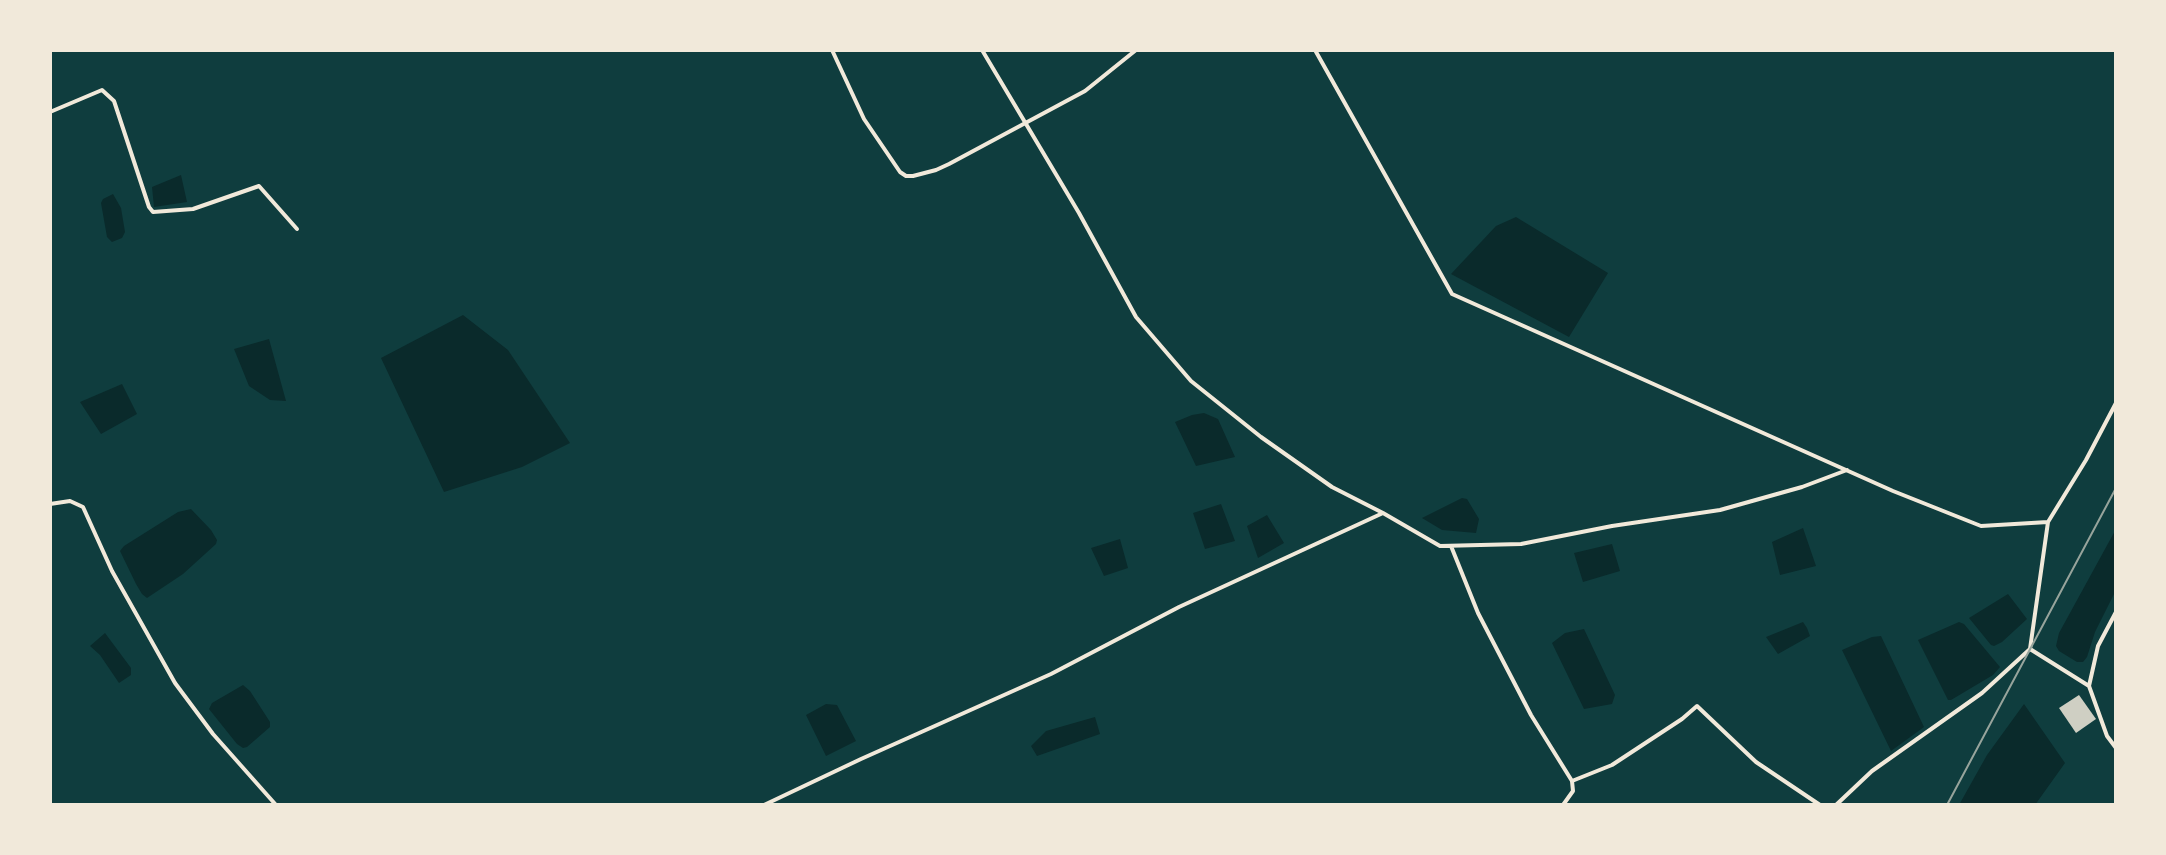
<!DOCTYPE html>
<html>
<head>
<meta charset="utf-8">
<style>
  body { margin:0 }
  #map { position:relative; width:2166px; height:855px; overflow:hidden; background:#0f3d3e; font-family:"Asap Condensed",sans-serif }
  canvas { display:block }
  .frame { position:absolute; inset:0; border:52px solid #f1e9da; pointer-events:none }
</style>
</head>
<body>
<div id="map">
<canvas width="2166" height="855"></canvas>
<div class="frame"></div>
</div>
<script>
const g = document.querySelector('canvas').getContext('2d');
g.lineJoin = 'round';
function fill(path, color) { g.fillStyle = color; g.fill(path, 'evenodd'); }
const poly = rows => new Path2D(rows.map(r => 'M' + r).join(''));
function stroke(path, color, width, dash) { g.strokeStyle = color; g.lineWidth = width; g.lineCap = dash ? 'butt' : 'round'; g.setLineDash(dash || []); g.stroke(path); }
fill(poly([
  [181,175,187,202,154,207,152,187],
  [113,194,121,208,125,232,122,238,112,242,107,237,101,203,103,199],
  [1516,217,1608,273,1569,337,1451,274,1496,226],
  [463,315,508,350,570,443,522,467,444,492,381,358],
  [269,339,286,401,270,400,249,386,234,349],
  [122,384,137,414,101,434,80,402],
  [1204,413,1218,419,1235,457,1196,466,1175,422,1192,415],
  [1462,498,1467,499,1479,519,1476,533,1442,530,1422,518],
  [1221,504,1235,541,1205,549,1193,513],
  [191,509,211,530,217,540,216,544,183,574,147,598,142,594,136,584,120,551,124,546,178,512],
  [1267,515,1284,543,1258,558,1247,526],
  [1803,528,1816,566,1780,575,1772,542],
  [2116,529,2116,590,2095,632,2087,657,2083,662,2077,662,2059,651,2056,646,2059,633],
  [1120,539,1128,568,1104,576,1091,548],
  [1612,544,1620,571,1583,582,1574,553],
  [2008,594,2027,619,2002,642,1994,646,1991,645,1969,618],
  [1803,622,1807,628,1810,636,1778,654,1766,637],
  [1959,622,1964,624,2000,667,1993,675,1951,700,1948,700,1918,640],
  [1584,629,1615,695,1612,704,1584,709,1552,643,1565,633],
  [105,633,131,668,131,675,119,683,100,655,90,646],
  [1881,636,1924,727,1891,751,1842,650,1872,637],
  [243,685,250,691,270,722,270,727,247,747,243,748,237,744,209,709,212,703],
  [826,704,837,705,856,741,826,756,806,715],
  [2024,704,2065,763,2035,805,1959,805,1987,755],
  [1095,717,1100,734,1037,756,1031,746,1046,731]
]), '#0a2a2b');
fill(poly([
  [2079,695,2096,719,2076,733,2059,708]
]), '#cfcfc3');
stroke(poly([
  [832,50,864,119,900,172,906,176,913,176,936,170,949,164,1085,91,1136,50],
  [982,50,1079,213,1136,317,1191,381,1261,437,1332,487,1383,513],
  [1315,50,1452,294,1893,491,1981,526,2048,522,2086,460,2116,403],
  [50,112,102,90,114,101,149,207,153,212,193,209,259,186,297,229],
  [50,504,70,501,83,507,112,571,175,683,213,734,276,805],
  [2048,522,2030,649,2089,686],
  [1451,546,1478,613,1531,715,1572,781],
  [2116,612,2098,646,2089,686,2107,736,2116,748],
  [764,805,861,759,1051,674,1179,607,1383,513,1440,546,1521,544,1612,526,1720,510,1802,487,1847,470],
  [1563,805,1573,791,1572,781,1612,765,1682,719,1697,706,1756,762,1820,805],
  [1836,805,1872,771,1982,693,2030,649]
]), '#f1e9da', 4);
stroke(poly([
  [1947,805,2116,488]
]), '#97a49c', 2);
</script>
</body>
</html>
